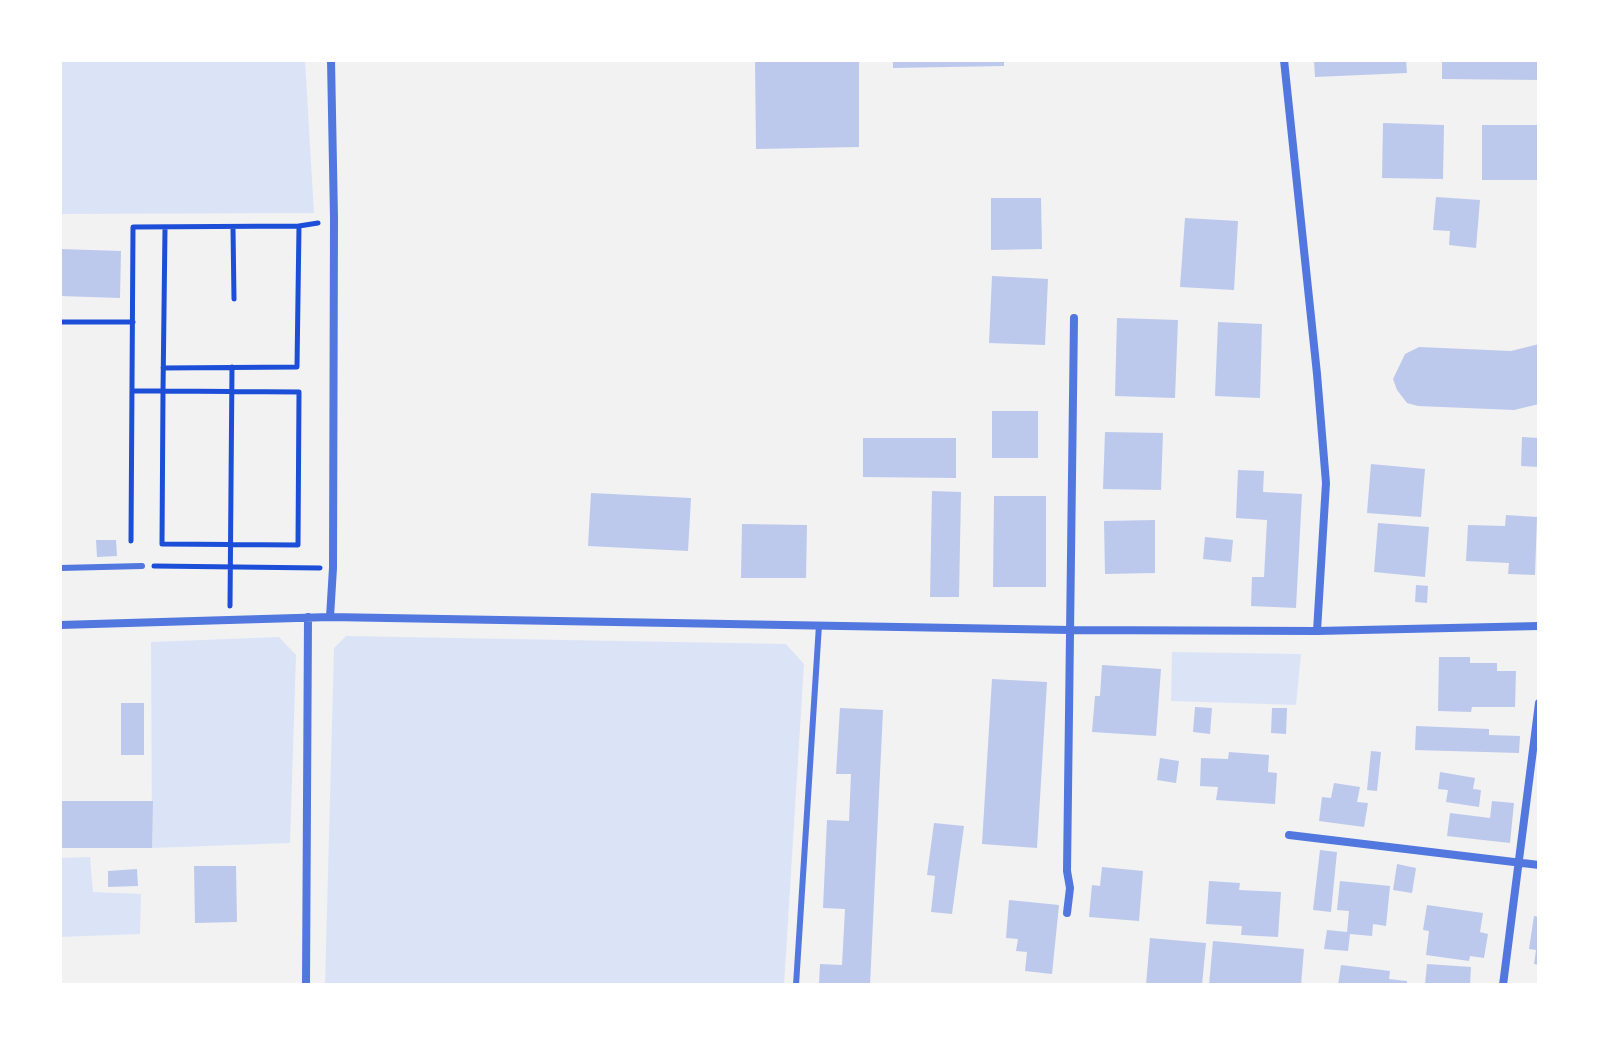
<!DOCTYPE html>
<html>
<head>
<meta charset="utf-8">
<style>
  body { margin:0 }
  #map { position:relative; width:1599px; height:1045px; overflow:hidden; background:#f2f2f2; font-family:"DejaVu Sans",sans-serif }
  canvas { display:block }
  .frame { position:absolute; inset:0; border:62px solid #fff; pointer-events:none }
</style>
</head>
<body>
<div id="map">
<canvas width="1599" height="1045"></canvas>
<div class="frame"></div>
</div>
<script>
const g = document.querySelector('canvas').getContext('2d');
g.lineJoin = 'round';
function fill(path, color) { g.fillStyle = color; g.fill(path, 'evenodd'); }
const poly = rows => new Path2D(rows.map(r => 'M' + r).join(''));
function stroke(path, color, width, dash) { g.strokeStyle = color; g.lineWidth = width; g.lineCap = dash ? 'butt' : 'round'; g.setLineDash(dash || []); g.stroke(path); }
fill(poly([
  [60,60,305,60,314,213,60,214],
  [346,636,786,644,804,664,784,985,325,985,334,648],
  [279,637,296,655,290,843,152,848,151,642],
  [1172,652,1301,654,1296,705,1171,701],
  [90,857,93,892,141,894,140,934,60,937,60,858]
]), '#dbe4f7');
fill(poly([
  [755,60,859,60,859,147,756,149],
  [893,60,1004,60,1004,66,893,68],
  [1314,60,1406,60,1407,73,1315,77],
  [1442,60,1539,60,1539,80,1442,79],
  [1383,123,1444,125,1443,179,1382,178],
  [1482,125,1539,125,1539,180,1482,180],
  [1436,197,1480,200,1476,248,1449,245,1450,231,1433,230],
  [991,198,1041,198,1042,249,991,250],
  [1185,218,1238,221,1234,290,1180,287],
  [60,249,121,251,120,298,60,296],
  [992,276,1048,279,1045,345,989,343],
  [1117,318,1178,320,1175,398,1115,396],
  [1218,322,1262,324,1260,398,1215,396],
  [1539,344,1539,404,1514,410,1418,406,1407,403,1397,390,1393,379,1405,354,1419,347,1511,351],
  [992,411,1038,411,1038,458,992,458],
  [1105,432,1163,433,1161,490,1103,489],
  [1522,437,1539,438,1539,467,1521,466],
  [863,438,956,438,956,478,863,477],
  [1371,464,1425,469,1421,517,1367,513],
  [1238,470,1264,471,1263,492,1302,494,1296,608,1251,606,1252,577,1264,577,1267,520,1236,518],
  [932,491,961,492,959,597,930,597],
  [591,493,691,498,688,551,588,546],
  [994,496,1046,496,1046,587,993,587],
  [1506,515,1537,517,1535,575,1508,574,1509,563,1466,561,1468,525,1505,526],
  [1155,520,1155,573,1105,574,1104,521],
  [1378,523,1429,527,1425,577,1374,572],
  [742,524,807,525,806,578,741,578],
  [1205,537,1233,540,1231,562,1203,559],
  [96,540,116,540,117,556,97,557],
  [1416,585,1428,586,1427,603,1415,602],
  [1439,657,1470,657,1470,663,1497,663,1497,671,1516,671,1515,707,1472,707,1471,712,1438,711],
  [1102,665,1161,669,1156,736,1092,732,1095,696,1100,696],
  [992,679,1047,682,1037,848,982,844],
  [121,703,144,703,144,755,121,755],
  [1195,707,1212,708,1210,734,1193,732],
  [840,708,883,710,870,985,819,985,820,964,842,965,845,909,823,908,827,820,849,821,851,774,836,774],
  [1272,708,1287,708,1286,734,1271,733],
  [1416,726,1489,729,1489,735,1520,736,1519,753,1415,750],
  [1371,751,1381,752,1377,791,1367,790],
  [1229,752,1269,755,1268,772,1277,773,1275,804,1216,800,1218,787,1200,786,1201,758,1228,759],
  [1160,758,1179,761,1176,783,1157,780],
  [1440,772,1475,778,1473,789,1481,790,1479,807,1446,802,1448,790,1438,789],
  [1334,783,1360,787,1357,802,1368,803,1364,827,1319,821,1322,797,1331,798],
  [60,801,153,801,152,848,60,848],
  [1492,801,1514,803,1510,843,1447,836,1450,813,1490,818],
  [934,823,964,826,952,914,931,912,935,876,927,875],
  [1320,850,1337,852,1331,912,1313,910],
  [1397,864,1416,868,1412,893,1393,890],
  [194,866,236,866,237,922,195,923],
  [1102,867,1143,871,1139,921,1089,917,1092,885,1100,886],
  [137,869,138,886,108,887,108,871],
  [1209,881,1240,883,1239,890,1281,892,1278,937,1241,935,1242,926,1206,924],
  [1340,881,1390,886,1386,926,1373,924,1372,936,1350,934,1348,951,1324,949,1327,930,1347,932,1349,911,1337,910],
  [1009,900,1059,905,1052,974,1025,971,1027,952,1016,951,1018,939,1006,938],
  [1427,905,1483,913,1480,932,1488,934,1484,958,1470,956,1469,961,1426,955,1429,931,1423,930],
  [1534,916,1539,917,1539,965,1534,964,1536,950,1529,949],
  [1150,938,1206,943,1202,985,1146,985],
  [1213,941,1304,949,1301,985,1209,985],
  [1427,964,1471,967,1470,985,1425,984],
  [1341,965,1390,971,1389,979,1407,981,1407,985,1338,985]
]), '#bdc9ec');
stroke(poly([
  [299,226,318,223],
  [233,228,234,299],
  [60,322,133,322],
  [132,391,163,391,165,229],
  [163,391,299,392,298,545,162,544,163,391],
  [131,541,133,227,299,226,297,367,163,368],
  [154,566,320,568],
  [230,606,232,367]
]), '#1d4ed8', 5);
stroke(poly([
  [60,568,142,566],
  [796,985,819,625]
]), '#5277de', 6);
stroke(poly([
  [1284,60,1317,374,1326,483,1317,631],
  [330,617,333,568,334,218,331,60],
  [60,625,330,617,1070,630,1317,631,1539,626],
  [1289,835,1539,865],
  [1067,913,1070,888,1067,871,1074,318],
  [306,985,308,617],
  [1503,985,1539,703]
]), '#5277de', 8);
</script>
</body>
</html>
